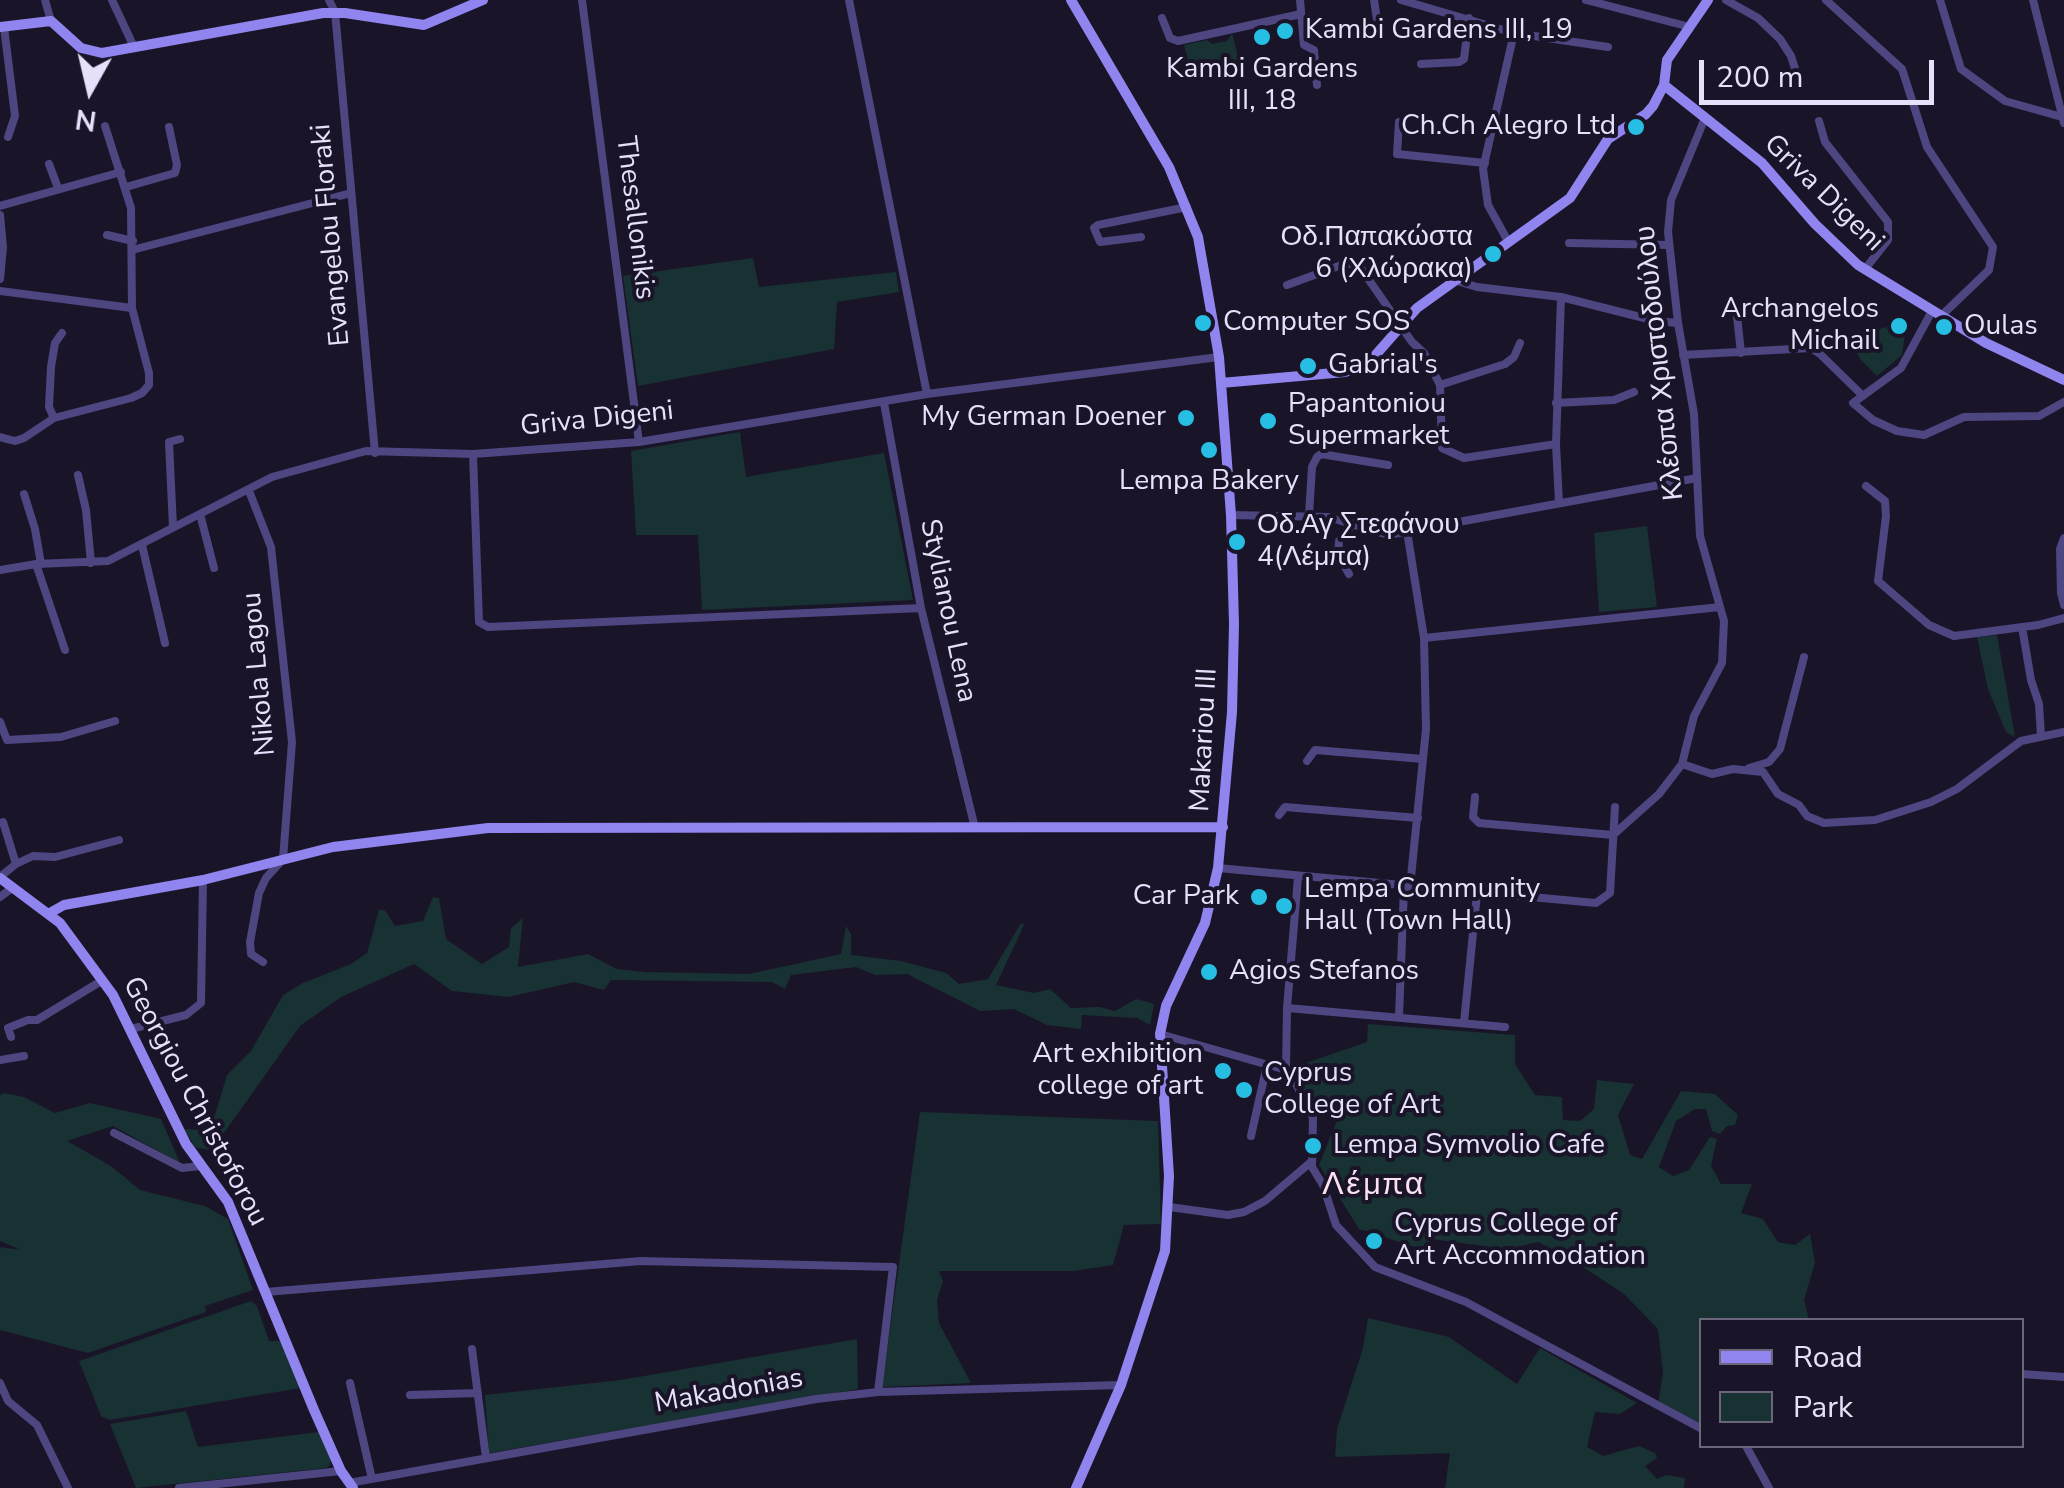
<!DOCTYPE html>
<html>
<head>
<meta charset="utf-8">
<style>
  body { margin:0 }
  #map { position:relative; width:2064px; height:1488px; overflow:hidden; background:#1a1429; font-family:"Nunito Sans",sans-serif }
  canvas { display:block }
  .legend { position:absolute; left:1699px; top:1318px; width:325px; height:130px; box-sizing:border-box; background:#1a1429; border:2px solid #6c667d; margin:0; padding:12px 18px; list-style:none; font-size:30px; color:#e6e0fb }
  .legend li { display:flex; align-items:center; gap:20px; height:50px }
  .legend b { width:50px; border:2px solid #6c667d }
  .north { position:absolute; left:40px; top:40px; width:100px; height:100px; -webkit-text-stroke:8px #1a1429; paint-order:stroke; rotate:188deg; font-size:28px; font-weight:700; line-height:40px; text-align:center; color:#e6e0fb }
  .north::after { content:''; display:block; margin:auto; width:35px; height:45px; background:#e6e0fb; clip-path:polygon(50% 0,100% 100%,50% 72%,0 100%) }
  .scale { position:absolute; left:1699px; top:60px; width:235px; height:45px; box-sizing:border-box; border:5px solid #e6e0fb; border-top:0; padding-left:12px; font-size:30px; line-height:35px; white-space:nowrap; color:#e6e0fb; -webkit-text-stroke:8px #1a1429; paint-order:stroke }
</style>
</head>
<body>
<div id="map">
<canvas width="2064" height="1488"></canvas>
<ul class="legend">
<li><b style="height:12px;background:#9084ee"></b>Road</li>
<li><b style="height:28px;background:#183132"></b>Park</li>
</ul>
<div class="north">N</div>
<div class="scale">200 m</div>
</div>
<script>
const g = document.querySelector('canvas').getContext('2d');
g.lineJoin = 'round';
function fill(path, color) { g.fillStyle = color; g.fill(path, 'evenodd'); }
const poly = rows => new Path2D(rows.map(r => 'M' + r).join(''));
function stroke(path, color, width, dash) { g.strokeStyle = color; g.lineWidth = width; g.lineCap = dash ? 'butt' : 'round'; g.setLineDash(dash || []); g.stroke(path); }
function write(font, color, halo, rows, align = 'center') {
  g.font = font + ' "Nunito Sans",sans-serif'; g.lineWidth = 8; g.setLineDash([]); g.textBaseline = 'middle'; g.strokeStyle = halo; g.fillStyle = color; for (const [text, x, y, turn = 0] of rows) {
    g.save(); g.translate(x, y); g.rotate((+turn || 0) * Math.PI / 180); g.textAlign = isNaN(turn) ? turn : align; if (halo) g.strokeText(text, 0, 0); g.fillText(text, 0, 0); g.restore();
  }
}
fill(poly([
  [1232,33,1240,63,1192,75,1184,45,1207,40,1212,44,1227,41],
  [753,258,759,287,896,272,899,292,837,302,834,349,638,386,623,276],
  [1886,327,1905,335,1902,355,1877,376,1860,359,1851,340],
  [740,432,746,477,884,453,913,600,702,610,698,535,636,535,631,451],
  [1647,526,1657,607,1599,612,1594,533],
  [1997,635,2015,737,2006,732,1988,689,1977,637],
  [433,897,439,898,446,939,482,964,509,947,511,928,523,918,518,967,588,954,617,969,645,972,749,974,841,954,846,926,851,934,851,955,901,961,946,973,959,984,988,979,1021,923,1024,925,996,985,1034,993,1050,989,1071,1008,1100,1007,1115,1011,1136,999,1154,1004,1150,1025,1137,1018,1082,1015,1081,1029,1047,1025,1014,1009,980,1011,907,974,875,975,856,967,791,975,785,989,772,982,611,980,604,990,574,982,509,997,452,991,414,964,341,997,300,1026,219,1140,208,1150,195,1147,184,1129,200,1130,215,1115,227,1075,251,1051,283,995,303,983,351,964,367,953,379,910,385,910,395,926,423,921],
  [1368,1024,1515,1035,1515,1064,1535,1095,1562,1097,1563,1120,1580,1121,1594,1109,1597,1080,1634,1084,1618,1115,1630,1155,1642,1159,1681,1091,1715,1094,1738,1115,1735,1125,1727,1126,1720,1134,1712,1131,1706,1109,1695,1109,1676,1121,1659,1167,1673,1176,1689,1170,1710,1137,1717,1139,1711,1166,1721,1184,1752,1184,1741,1213,1763,1219,1778,1242,1795,1245,1810,1234,1815,1263,1804,1300,1809,1320,1702,1320,1701,1426,1658,1404,1663,1373,1658,1329,1624,1294,1574,1261,1538,1242,1507,1249,1431,1239,1424,1250,1359,1229,1319,1165,1336,1123,1331,1112,1312,1104,1291,1068,1367,1042],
  [4,1093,24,1097,55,1113,90,1103,161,1119,180,1163,113,1126,67,1141,111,1166,140,1190,205,1206,228,1219,253,1290,205,1306,206,1312,88,1353,0,1330,0,1247,21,1250,0,1241,0,1095],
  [920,1112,1158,1121,1161,1224,1124,1225,1113,1265,1074,1271,939,1271,943,1281,937,1300,939,1323,971,1383,882,1387],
  [251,1301,257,1306,269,1341,281,1341,301,1388,110,1420,101,1416,79,1361],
  [1368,1318,1449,1337,1517,1384,1540,1348,1637,1403,1620,1414,1595,1412,1587,1447,1603,1456,1639,1446,1655,1453,1657,1458,1645,1466,1657,1479,1666,1475,1685,1478,1684,1488,1445,1488,1450,1453,1335,1457,1337,1429,1363,1348],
  [857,1339,858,1389,489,1453,485,1395,621,1380],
  [186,1411,198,1447,319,1432,331,1459,330,1465,326,1468,136,1488,110,1424]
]), '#183132');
stroke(poly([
  [45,0,51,21],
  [112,0,133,45],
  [329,0,335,12,375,453],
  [582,0,639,442],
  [849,0,927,394],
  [1300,0,1304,45,1314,50,1317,85],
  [1374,0,1378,26],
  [1401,0,1514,33,1608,47],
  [1586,0,1690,27],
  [1726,0,1758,18,1780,39,1791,56,1796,72],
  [1826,0,1902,69,1927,147,1993,247,1989,270,1941,316],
  [1940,0,1961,69,2005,101,2062,117],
  [2033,0,2064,123],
  [1162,18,1170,38,1178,41,1301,14],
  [4,27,15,116,8,137],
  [1421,64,1459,62,1464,59,1469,18],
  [1819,121,1825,142,1888,222,1888,240,1865,269],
  [1399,122,1397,154,1485,163],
  [49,164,58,188],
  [126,187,175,173,177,165,169,127],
  [0,206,121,172],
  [0,215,3,247,0,279],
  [107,235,133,241],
  [1141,237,1100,242,1094,228,1098,225,1187,207],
  [1509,243,1488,205,1483,169,1514,33],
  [1569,243,1669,245],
  [132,250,351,193],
  [1454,280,1477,287,1561,297,1656,321,1678,323],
  [1287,285,1347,263,1360,267,1412,342,1424,353,1440,385,1442,448,1464,458,1556,444],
  [0,291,132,308],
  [1736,307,1741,353],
  [1932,311,1901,368,1853,403,1873,420,1897,431,1924,435,1964,417,2039,416,2064,402],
  [1683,355,1811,348,1820,354,1863,396],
  [1440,385,1505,364,1514,357,1520,343],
  [884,403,921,608,975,828],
  [1556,403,1614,400,1634,392],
  [54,418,49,407,51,367,55,343,62,333],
  [0,437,15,441,24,438,54,418,131,398,142,393,149,385,149,373,132,308,131,208,105,126],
  [473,454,479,622,488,627,921,608],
  [78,475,86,510,91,563],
  [1866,486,1885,501,1886,516,1878,581,1929,625,1954,636,2038,625,2064,618],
  [249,491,271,547,292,742,283,859,266,878,259,893,250,942,251,954,263,962],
  [24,494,35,529,41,564],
  [1559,503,1556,444,1561,297],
  [200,514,214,568],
  [1231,515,1328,517,1388,535,1697,478],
  [1309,515,1312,467,1317,457,1321,454,1388,465],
  [173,527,169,442,180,439],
  [1407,531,1424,638,1426,729,1410,887],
  [2064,538,2060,549,2061,593,2064,605],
  [142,545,165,643],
  [36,564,65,650],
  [0,570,36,564,108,561,272,477,366,451,473,454,639,442,927,394,1219,357],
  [1349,574,1338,555,1339,541,1354,523],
  [2022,627,2031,680,2039,704,2041,736],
  [1424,638,1720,607],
  [0,722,7,740,61,737,115,721],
  [1307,761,1315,750,1423,759],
  [1682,764,1712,774,1733,769,1763,772,1778,794,1799,805,1807,816,1824,823,1875,820,1931,802,1957,789,2021,741,2064,732],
  [1749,768,1769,762,1780,749,1804,657],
  [1475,797,1473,817,1479,823,1613,835,1659,794,1682,764,1694,716,1722,663,1724,621,1700,536,1694,414,1678,323,1668,232,1671,200,1705,118],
  [1279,815,1285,807,1418,818],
  [16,864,33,856,55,857,119,840],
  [1218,868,1596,903,1610,893,1615,807],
  [0,877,16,864,3,822],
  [0,897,12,888],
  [1287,1008,1505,1027],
  [1399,1017,1404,887],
  [1464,1022,1477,894],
  [131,1029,186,1015,201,1003,203,880],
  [1160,1034,1286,1070,1293,1078,1313,1118,1312,1167,1323,1185,1336,1225,1375,1267,1466,1302,1702,1429],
  [11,1037,8,1028,28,1020,37,1020,103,980],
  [0,1060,24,1056],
  [1286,1070,1287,1008,1298,877],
  [114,1133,182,1168,201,1166],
  [1251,1136,1267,1065],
  [1169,1207,1228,1215,1244,1212,1265,1201,1311,1162],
  [266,1292,641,1261,893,1267,878,1392],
  [472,1349,486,1458],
  [2022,1374,2064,1377],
  [0,1383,8,1401,37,1425,68,1488],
  [350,1383,372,1479],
  [410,1395,478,1393],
  [1746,1446,1769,1488],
  [349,1483,816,1399,878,1392,1121,1385],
  [179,1488,341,1471]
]), '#4d4681', 8);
stroke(poly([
  [1071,0,1169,167,1198,237,1219,357,1231,515,1234,624,1232,712,1218,868,1205,923,1166,1006,1160,1034,1169,1176,1165,1251,1121,1385,1076,1488],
  [0,27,51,21,81,48,102,53,323,13,345,13,424,25,483,0],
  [1664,85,1762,163,1815,224,1858,265,1986,343,2064,380],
  [1221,383,1345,372,1357,369,1372,359,1417,308,1570,198,1608,139,1646,114,1653,106,1664,85,1667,60,1708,0],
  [0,878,60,923,113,995,186,1144,228,1202,314,1410,341,1471,353,1488],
  [48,914,64,905,203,880,333,847,488,828,1223,827]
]), '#9084ee', 10);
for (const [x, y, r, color] of [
  [1285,31,10,"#26bee2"],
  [1262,37,10,"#26bee2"],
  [1636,127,10,"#26bee2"],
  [1493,254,10,"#26bee2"],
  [1203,323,10,"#26bee2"],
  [1899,326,10,"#26bee2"],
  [1944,327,10,"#26bee2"],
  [1308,366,10,"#26bee2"],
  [1186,418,10,"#26bee2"],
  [1268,421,10,"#26bee2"],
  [1209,450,10,"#26bee2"],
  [1237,542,10,"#26bee2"],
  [1259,897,10,"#26bee2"],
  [1284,906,10,"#26bee2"],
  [1209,972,10,"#26bee2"],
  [1223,1071,10,"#26bee2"],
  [1244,1090,10,"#26bee2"],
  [1313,1146,10,"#26bee2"],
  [1374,1241,10,"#26bee2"]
]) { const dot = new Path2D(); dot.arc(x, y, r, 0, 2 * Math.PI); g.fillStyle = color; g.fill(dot); stroke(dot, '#1a1429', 4); }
write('28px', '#e6e0fb', '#1a1429', [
  ["Kambi Gardens III, 19",1305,31],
  ["Kambi Gardens",1262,70,"center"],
  ["III, 18",1262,102,"center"],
  ["Ch.Ch Alegro Ltd",1616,127,"right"],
  ["Οδ.Παπακώστα",1473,238,"right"],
  ["6 (Χλώρακα)",1473,270,"right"],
  ["Archangelos",1879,310,"right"],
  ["Michail",1879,342,"right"],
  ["Computer SOS",1223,323],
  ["Oulas",1964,327],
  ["Gabrial's",1328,366],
  ["Papantoniou",1288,405],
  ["Supermarket",1288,437],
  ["My German Doener",1166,418,"right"],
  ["Lempa Bakery",1209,482,"center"],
  ["Οδ.Αγ Στεφάνου",1257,526],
  ["4(Λέμπα)",1257,558],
  ["Lempa Community",1304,890],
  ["Hall (Town Hall)",1304,922],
  ["Car Park",1239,897,"right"],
  ["Agios Stefanos",1229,972],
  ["Art exhibition",1203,1055,"right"],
  ["college of art",1203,1087,"right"],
  ["Cyprus",1264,1074],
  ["College of Art",1264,1106],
  ["Lempa Symvolio Cafe",1333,1146],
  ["Cyprus College of",1394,1225],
  ["Art Accommodation",1394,1257]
], 'left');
write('28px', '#e6e0fb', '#1a1429', [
  ["Griva Digeni",1823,194,44],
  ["Thesallonikis",634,218,83],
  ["Evangelou Floraki",332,235,-95],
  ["Κλέοπα Χριστοδούλου",1661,363,-96],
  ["Griva Digeni",597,420,-6],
  ["Stylianou Lena",947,611,78],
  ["Nikola Lagou",260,674,-95],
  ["Makariou III",1205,740,-87],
  ["Georgiou Christoforou",194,1102,62],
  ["Makadonias",729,1392,-10]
]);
g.letterSpacing = '2.5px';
write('32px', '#fbe2f0', '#1a1429', [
  ["Λέμπα",1374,1186]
]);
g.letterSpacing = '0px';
</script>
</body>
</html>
